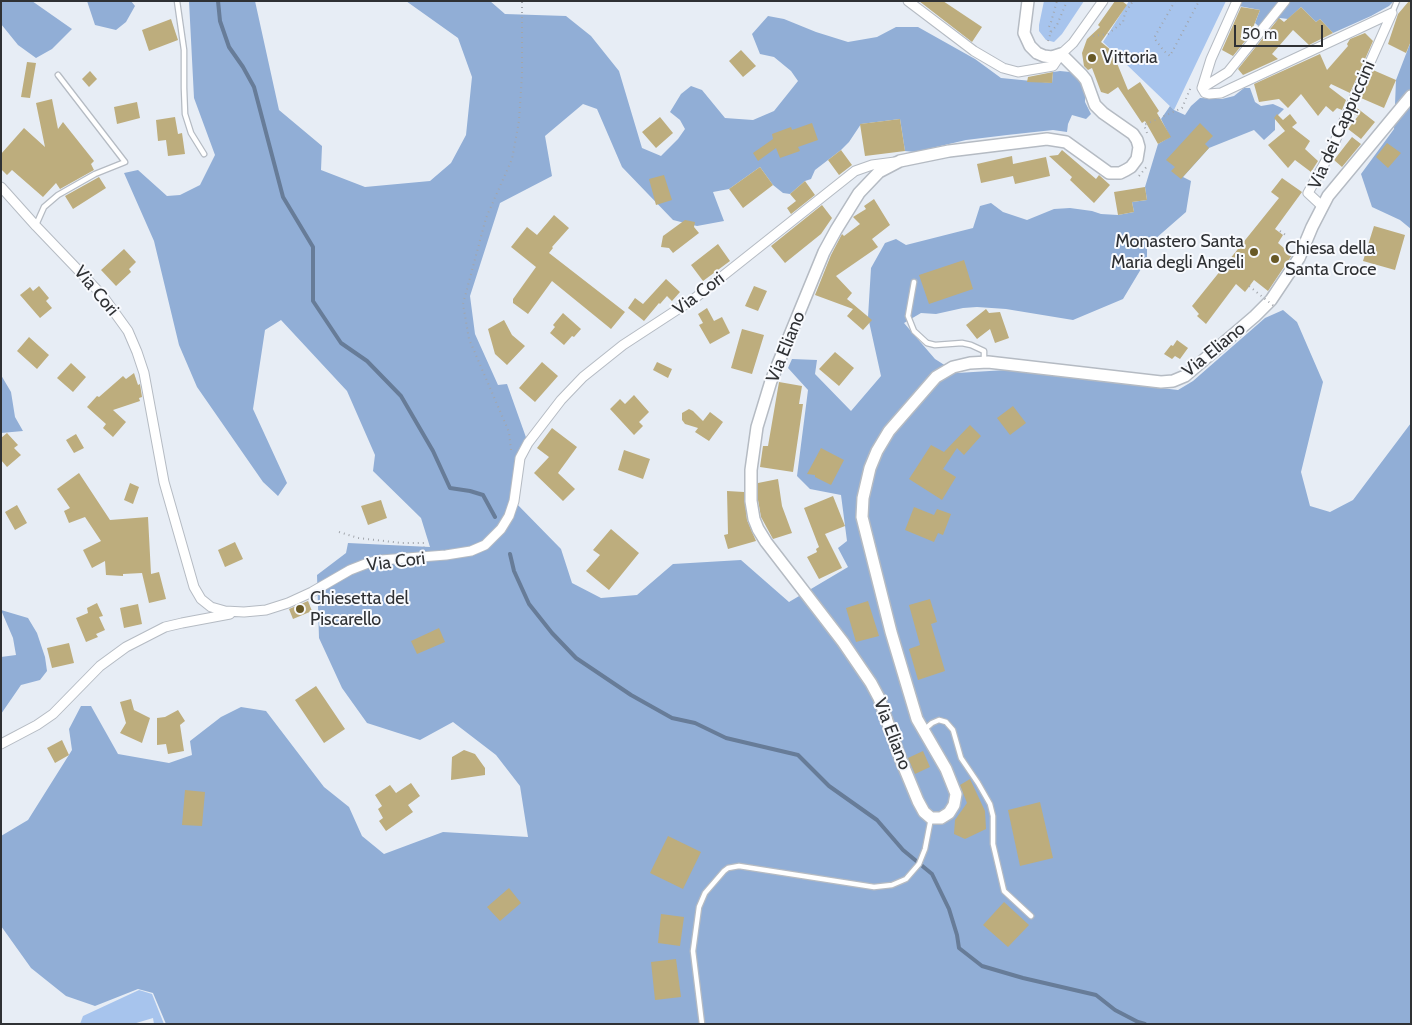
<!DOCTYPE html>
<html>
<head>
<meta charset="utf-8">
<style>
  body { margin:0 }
  #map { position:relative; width:1412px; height:1025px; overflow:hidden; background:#e7edf5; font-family:Cabin,sans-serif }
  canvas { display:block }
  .frame { position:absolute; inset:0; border:2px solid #2f3134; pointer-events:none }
  .scale { position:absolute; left:1234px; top:25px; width:89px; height:22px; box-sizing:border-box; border:2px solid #2f3134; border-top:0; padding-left:6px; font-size:15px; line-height:18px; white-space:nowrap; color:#2f3134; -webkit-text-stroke:4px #f8fafe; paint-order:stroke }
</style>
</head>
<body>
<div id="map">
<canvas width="1412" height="1025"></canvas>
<div class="frame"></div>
<div class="scale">50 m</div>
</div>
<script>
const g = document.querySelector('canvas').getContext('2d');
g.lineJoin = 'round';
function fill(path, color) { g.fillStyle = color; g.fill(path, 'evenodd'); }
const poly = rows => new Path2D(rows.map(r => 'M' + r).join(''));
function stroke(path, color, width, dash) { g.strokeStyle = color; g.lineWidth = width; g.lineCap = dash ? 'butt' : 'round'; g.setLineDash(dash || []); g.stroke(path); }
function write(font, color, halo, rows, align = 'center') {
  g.font = font + ' Cabin,sans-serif'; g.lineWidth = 4; g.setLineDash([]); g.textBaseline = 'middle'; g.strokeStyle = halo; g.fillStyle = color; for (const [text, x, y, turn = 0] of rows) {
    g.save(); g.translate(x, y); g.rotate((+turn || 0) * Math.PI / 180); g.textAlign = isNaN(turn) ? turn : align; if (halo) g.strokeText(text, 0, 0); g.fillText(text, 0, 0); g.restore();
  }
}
fill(poly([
  [1044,1,1084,1,1062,34,1054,42,1046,40,1039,31,1039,25],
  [1129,1,1226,1,1174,110,1103,42],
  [139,990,152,994,164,1024,154,1024,153,1018,133,1024,80,1024,83,1016]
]), '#a7c4ed');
fill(poly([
  [1,1,32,1,72,29,52,49,36,58,18,45,1,24],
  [87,1,131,1,135,6,126,22,116,30,95,25],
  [189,1,255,1,279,110,322,146,321,170,365,187,430,181,451,163,466,135,472,77,458,38,406,1,490,1,505,14,566,16,591,36,619,71,642,148,661,156,678,139,685,129,680,120,670,112,681,94,691,86,702,90,725,118,753,120,774,111,798,81,791,71,774,57,760,54,752,34,768,16,784,19,816,32,848,42,877,37,896,27,918,27,975,59,1001,78,1052,83,1053,72,1060,71,1070,72,1079,77,1085,88,1085,102,1091,114,1086,119,1072,115,1068,124,1067,132,1053,130,1007,135,966,140,915,152,905,151,900,119,861,124,849,142,841,150,815,170,811,179,805,181,790,194,783,193,773,185,760,167,729,189,713,192,724,221,697,226,673,220,622,167,597,109,583,104,545,136,552,176,500,203,470,296,475,334,498,385,507,384,528,443,514,501,561,549,572,583,601,598,637,595,673,564,741,560,789,602,848,567,838,548,847,541,841,495,810,489,797,476,808,390,788,368,792,359,817,360,815,374,851,411,881,376,868,317,871,268,885,243,896,239,906,245,973,228,980,206,991,203,1003,212,1027,220,1054,209,1070,208,1092,211,1101,214,1118,215,1134,212,1132,202,1147,200,1145,187,1158,144,1170,137,1161,119,1170,106,1174,110,1185,115,1191,106,1200,98,1222,99,1234,96,1244,88,1250,88,1255,102,1261,106,1273,104,1284,109,1275,118,1275,130,1264,140,1254,130,1209,148,1183,177,1191,181,1186,212,1147,246,1147,259,1123,299,1073,320,1006,309,977,307,963,308,936,314,921,313,904,323,935,359,957,373,1006,370,1178,390,1193,381,1265,318,1283,310,1297,322,1323,382,1301,472,1310,506,1330,512,1353,500,1411,423,1411,1024,166,1024,153,993,138,989,95,1006,66,996,31,968,1,926,1,836,28,820,72,750,69,729,81,706,91,706,118,754,169,763,192,755,190,741,221,717,241,707,266,711,324,787,349,807,362,836,384,854,443,832,528,837,520,786,496,755,453,722,420,740,367,723,342,688,319,638,317,575,346,553,348,543,430,547,421,518,373,471,375,455,347,391,281,320,265,330,253,409,287,483,278,496,263,482,197,387,179,345,154,241,124,173,138,170,167,196,180,195,200,185,215,155,194,98],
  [1243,1,1394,1,1389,6,1371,16,1333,33,1320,19,1316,22,1301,7,1288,19,1280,18,1264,31,1255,23,1260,10,1239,6],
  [1411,41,1411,229,1400,220,1372,207,1361,174,1394,129,1396,80],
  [1,375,11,392,15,417,23,431,1,433],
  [1,610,28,618,37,633,45,657,47,671,40,680,21,685,1,714,1,657,16,655,13,638]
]), '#91aed6');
stroke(poly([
  [218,1,220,21,229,47,243,67,254,87,283,197,313,247,313,301,341,343,367,361,401,396,433,451,450,488,470,491,483,495,495,517],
  [510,554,514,571,529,604,552,633,576,658,631,695,672,718,695,723,726,738,798,755,829,786,877,820,903,850,932,874,949,909,957,935,959,948,982,966,1023,978,1096,995,1115,1010,1138,1022,1145,1024]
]), '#677c98', 4);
fill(poly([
  [919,1,943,1,982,27,972,42],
  [1115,1,1122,1,1127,5,1101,42,1112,51,1128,90,1140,82,1159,111,1157,113,1171,137,1158,144,1145,121,1142,123,1118,87,1108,94,1101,92,1092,68,1088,70,1084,66,1082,53,1087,39,1100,27,1098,25],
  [1409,1,1411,1,1411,41,1406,53,1388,44,1398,14],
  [1241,7,1260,10,1250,35,1233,56,1222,50],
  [1301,7,1316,22,1320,19,1333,33,1309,45,1293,30,1272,54,1278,59,1243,75,1238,69,1279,18,1284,22],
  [171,19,178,40,149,51,142,30],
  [1365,33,1373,41,1350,93,1331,84,1329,87,1346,100,1342,110,1337,108,1333,112,1326,106,1318,116,1301,94,1288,108,1279,99,1259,102,1254,84,1320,54,1327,70,1348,46,1347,44,1350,39],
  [741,50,756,66,743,77,729,61],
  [27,62,36,63,30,98,21,97],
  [1373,70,1396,80,1384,108,1361,98],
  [90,71,97,79,89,87,82,79],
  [1053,72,1052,83,1027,82,1028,77],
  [52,99,58,129,63,122,94,161,91,164,94,170,60,189,56,183,43,197,12,170,7,175,1,169,1,154,24,128,45,147,36,103],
  [137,102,140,118,117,124,114,107],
  [1357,108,1375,122,1361,139,1348,129,1358,116,1354,114],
  [1277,114,1283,120,1290,114,1297,123,1292,127,1310,141,1305,149,1318,161,1311,172,1295,160,1288,168,1268,145,1285,131,1274,118],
  [175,117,178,134,182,133,185,154,168,156,166,140,158,141,156,120],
  [660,117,673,133,656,148,642,132],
  [900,119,905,151,865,156,860,124],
  [812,123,818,140,798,147,800,151,780,158,776,148,758,161,753,153,773,139,772,134,791,127,792,130],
  [1200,123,1213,136,1205,144,1209,148,1181,179,1171,171,1175,167,1166,160],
  [1352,137,1361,144,1342,167,1334,160],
  [1387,143,1401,153,1388,168,1376,157],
  [841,150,852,165,839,175,828,160],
  [1062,150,1096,179,1099,175,1110,185,1094,203,1070,180,1072,177,1049,156,1058,155],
  [1012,156,1013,164,1046,157,1050,176,1015,184,1013,176,981,183,977,164],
  [760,167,773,185,743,208,729,189],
  [664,175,672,200,656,205,649,179],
  [99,177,106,188,73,209,65,196],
  [1282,178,1302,192,1275,229,1283,235,1278,243,1292,255,1268,291,1254,280,1245,292,1236,284,1206,324,1197,316,1199,314,1192,306,1279,198,1271,192],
  [805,181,815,195,791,214,787,208,796,201,790,194],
  [1145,187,1147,200,1132,202,1134,212,1118,215,1114,192],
  [874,199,890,225,872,239,878,247,836,276,852,293,847,299,872,320,863,330,847,316,853,309,815,295,831,255,842,234,844,236,860,224,853,217,866,209,864,206],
  [822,205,832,218,821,234,785,263,771,246],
  [554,215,569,228,552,247,553,248,549,253,625,312,611,329,552,281,528,314,513,303,513,299,536,267,511,247,527,227,537,235],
  [685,220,695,222,694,227,699,233,673,253,669,248,661,247,663,236],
  [1374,226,1405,235,1395,270,1363,261],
  [718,244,730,261,703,281,691,265],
  [124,249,136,262,129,269,131,272,116,286,101,270],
  [964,260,973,289,929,304,919,275],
  [666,279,680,292,672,301,667,296,660,304,659,303,644,321,628,308,635,298,643,304],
  [39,286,49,298,46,301,52,308,40,318,20,295,30,287,33,291],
  [754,286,767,291,758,311,745,306],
  [707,308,714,321,722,317,730,333,710,344,699,325,703,323,698,314],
  [986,309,989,313,1000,312,1009,338,995,343,990,329,977,339,966,325],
  [563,313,581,329,574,337,572,336,564,345,550,333,555,327,553,325],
  [504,320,512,335,525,346,507,365,495,354,488,329],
  [742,329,764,335,752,374,731,368],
  [29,337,49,355,37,369,17,351],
  [1177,340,1188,348,1180,359,1175,356,1172,359,1164,354,1171,345,1173,346],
  [835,352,854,368,839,386,819,369],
  [542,362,558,376,535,402,519,388],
  [657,362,672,369,668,378,653,370],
  [71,363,86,377,73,392,57,378],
  [134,373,138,385,140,384,142,397,139,398,140,401,113,410,126,422,113,437,103,428,106,424,87,407,97,396,99,397,123,376,126,379],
  [779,382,802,386,799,404,803,404,793,472,760,467,763,446,768,446],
  [634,395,649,412,639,422,643,426,634,435,610,409,620,399,625,404],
  [1013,406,1026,423,1010,435,997,418],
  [689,409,693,411,703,421,710,412,723,422,709,441,695,432,698,428,685,424,682,420,682,413],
  [970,425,981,436,964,455,957,448,943,469,956,477,942,500,909,479,931,445,944,452],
  [552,428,577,447,558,473,575,489,563,501,534,473,549,457,537,448],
  [7,433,18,445,14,448,21,455,7,467,1,460,1,438],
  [76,434,84,448,74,453,66,440],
  [821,448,844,460,831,485,815,477,815,475,807,474],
  [624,450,650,459,643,479,618,470],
  [79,473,110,520,148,517,151,574,159,572,166,599,149,603,142,573,123,574,123,576,106,575,105,561,92,568,83,550,101,541,85,517,69,523,64,511,70,508,57,489],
  [778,479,782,506,792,533,773,539,761,517,758,500,758,483],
  [130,483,139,487,133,504,124,500],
  [727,491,744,492,747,520,756,541,728,549,724,535,728,534],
  [833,496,845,526,825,534,842,568,819,579,807,557,817,552,816,549,819,547,804,508],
  [381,500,387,518,368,525,361,506],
  [17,505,27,523,15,530,5,512],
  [914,507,934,515,937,509,951,514,943,535,938,533,934,542,905,530],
  [611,529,639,553,609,590,586,571,600,555,593,550],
  [235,542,243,559,225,567,218,550],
  [930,599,937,622,931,624,945,671,918,680,909,649,920,645,909,605],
  [308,601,312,611,293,619,289,609],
  [868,601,879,636,856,642,846,608],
  [97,603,103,616,99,617,105,630,96,634,98,637,86,642,76,618,88,613,87,608],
  [138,604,142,624,124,628,120,608],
  [439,628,445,642,417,654,411,641],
  [69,643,74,663,52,668,47,648],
  [316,686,345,729,324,743,295,700],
  [131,699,134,710,150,718,142,743,120,733,126,723,120,702],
  [178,710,185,721,180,725,184,751,168,754,166,744,157,745,157,718,165,717],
  [62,740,69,755,55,763,47,748],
  [464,750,475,754,485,768,485,775,451,780,452,757],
  [923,751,930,767,915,774,908,758],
  [970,779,985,811,986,829,965,839,954,834,955,820,967,803,960,785],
  [411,783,420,796,408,805,413,812,386,831,379,821,383,818,378,809,382,806,375,795,390,785,396,793],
  [185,790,205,792,202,826,182,825],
  [1040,802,1053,858,1020,866,1008,810],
  [668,836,701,852,683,889,650,873],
  [509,888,521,903,500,921,487,907],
  [1004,902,1029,925,1008,947,983,925],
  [661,914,684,917,680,946,658,943],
  [676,959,681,997,655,1000,651,962]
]), '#bdad7d');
const service = poly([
  [177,1,184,50,184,88,185,114,191,133,204,154],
  [1392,13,1397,1],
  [36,225,44,207,58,195,95,174,125,162,58,75],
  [914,282,908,316,914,331,927,343,935,345,962,343,971,345,984,351,984,361],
  [924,730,932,723,939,720,946,722,953,730,961,758,978,783,990,804,993,816,993,844,1004,891,1031,916],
  [702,1024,693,951,699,907,705,893,724,871,728,868,739,866,874,887,892,885,906,879,919,864,925,849,931,818]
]);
const minor = poly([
  [908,1,974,51,1003,68,1018,72,1053,66,1061,54,1073,43,1103,1],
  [1202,88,1205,93,1209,94,1221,93,1392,13,1328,157,1308,193,1322,206],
  [1202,88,1228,72,1285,1],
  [1202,88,1211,59,1237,1],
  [1,187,36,226,102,295,128,331,137,352,144,373,164,482,194,587,201,599,211,607,225,611,244,612,266,610,288,603,312,592,350,570,368,563,381,560,446,555,471,551,485,545,501,529,509,516,514,501,520,458,528,443,561,400,583,377,623,345,695,298,855,171,872,165,895,162],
  [1,744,37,725,53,714,100,666,126,647,165,627,182,623,230,614]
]);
const tertiary = poly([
  [1028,1,1024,33,1030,46,1037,53,1044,56,1052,57,1061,54,1082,75,1086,80,1095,105,1103,113,1133,134,1137,140,1139,147,1137,159,1131,167,1126,170,1120,173,1109,173,1066,142,1047,139,949,151,900,161,879,172,859,193,836,230,824,252,771,381,757,427,751,470,751,501,754,519,758,529,766,542,843,642,871,683,879,698,899,755,918,801,924,812,931,818,941,818,949,813,954,805,956,794,946,769,917,719,891,632,862,517,863,498,870,468,877,451,889,431,936,377,953,367,970,363,988,362,1161,382,1173,381,1185,376,1255,316,1271,300,1299,258,1312,227,1328,196,1411,96]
]);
stroke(service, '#b5bbc3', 7);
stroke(minor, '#b5bbc3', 11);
stroke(tertiary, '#b5bbc3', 14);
stroke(poly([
  [1175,1,1154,38,1164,51,1170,56,1199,1],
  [1051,32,1057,25,1067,1],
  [1093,36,1108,34,1123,22,1125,13,1133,1],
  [1048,41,1051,32,1049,27,1051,22,1057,1],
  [1147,133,1144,125,1182,108,1191,87],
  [1139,176,1148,165],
  [1280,231,1287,236],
  [511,450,509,432,469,339,463,304,486,218,512,159,519,121,522,75,522,1],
  [339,532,358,538,402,543,424,543,424,547]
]), '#a2a6ac', 2, [1, 4]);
stroke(service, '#fff', 4.5);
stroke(minor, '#fff', 9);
stroke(tertiary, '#fff', 11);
stroke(poly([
  [1249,286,1275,307]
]), '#a2a6ac', 2, [1, 4]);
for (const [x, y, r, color] of [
  [1092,58,5,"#685926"],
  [1254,252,5,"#685926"],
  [1275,259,5,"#685926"],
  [300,609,5,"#685926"]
]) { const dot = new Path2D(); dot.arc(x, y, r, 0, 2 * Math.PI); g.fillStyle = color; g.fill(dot); stroke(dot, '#f8fafe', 2); }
write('18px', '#2f3134', '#f8fafe', [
  ["Vittoria",1102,58],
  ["Monastero Santa",1244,242,"right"],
  ["Maria degli Angeli",1244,263,"right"],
  ["Chiesa della",1285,249],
  ["Santa Croce",1285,270],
  ["Chiesetta del",310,599],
  ["Piscarello",310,620]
], 'left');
write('18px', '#2f3134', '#f8fafe', [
  ["Via dei Cappuccini",1342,125,-66],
  ["Via Cori",96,291,50],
  ["Via Cori",699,294,-37],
  ["Via Eliano",786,347,-68],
  ["Via Eliano",1214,350,-39],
  ["Via Cori",396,562,-7],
  ["Via Eliano",892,734,69]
]);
</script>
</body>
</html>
